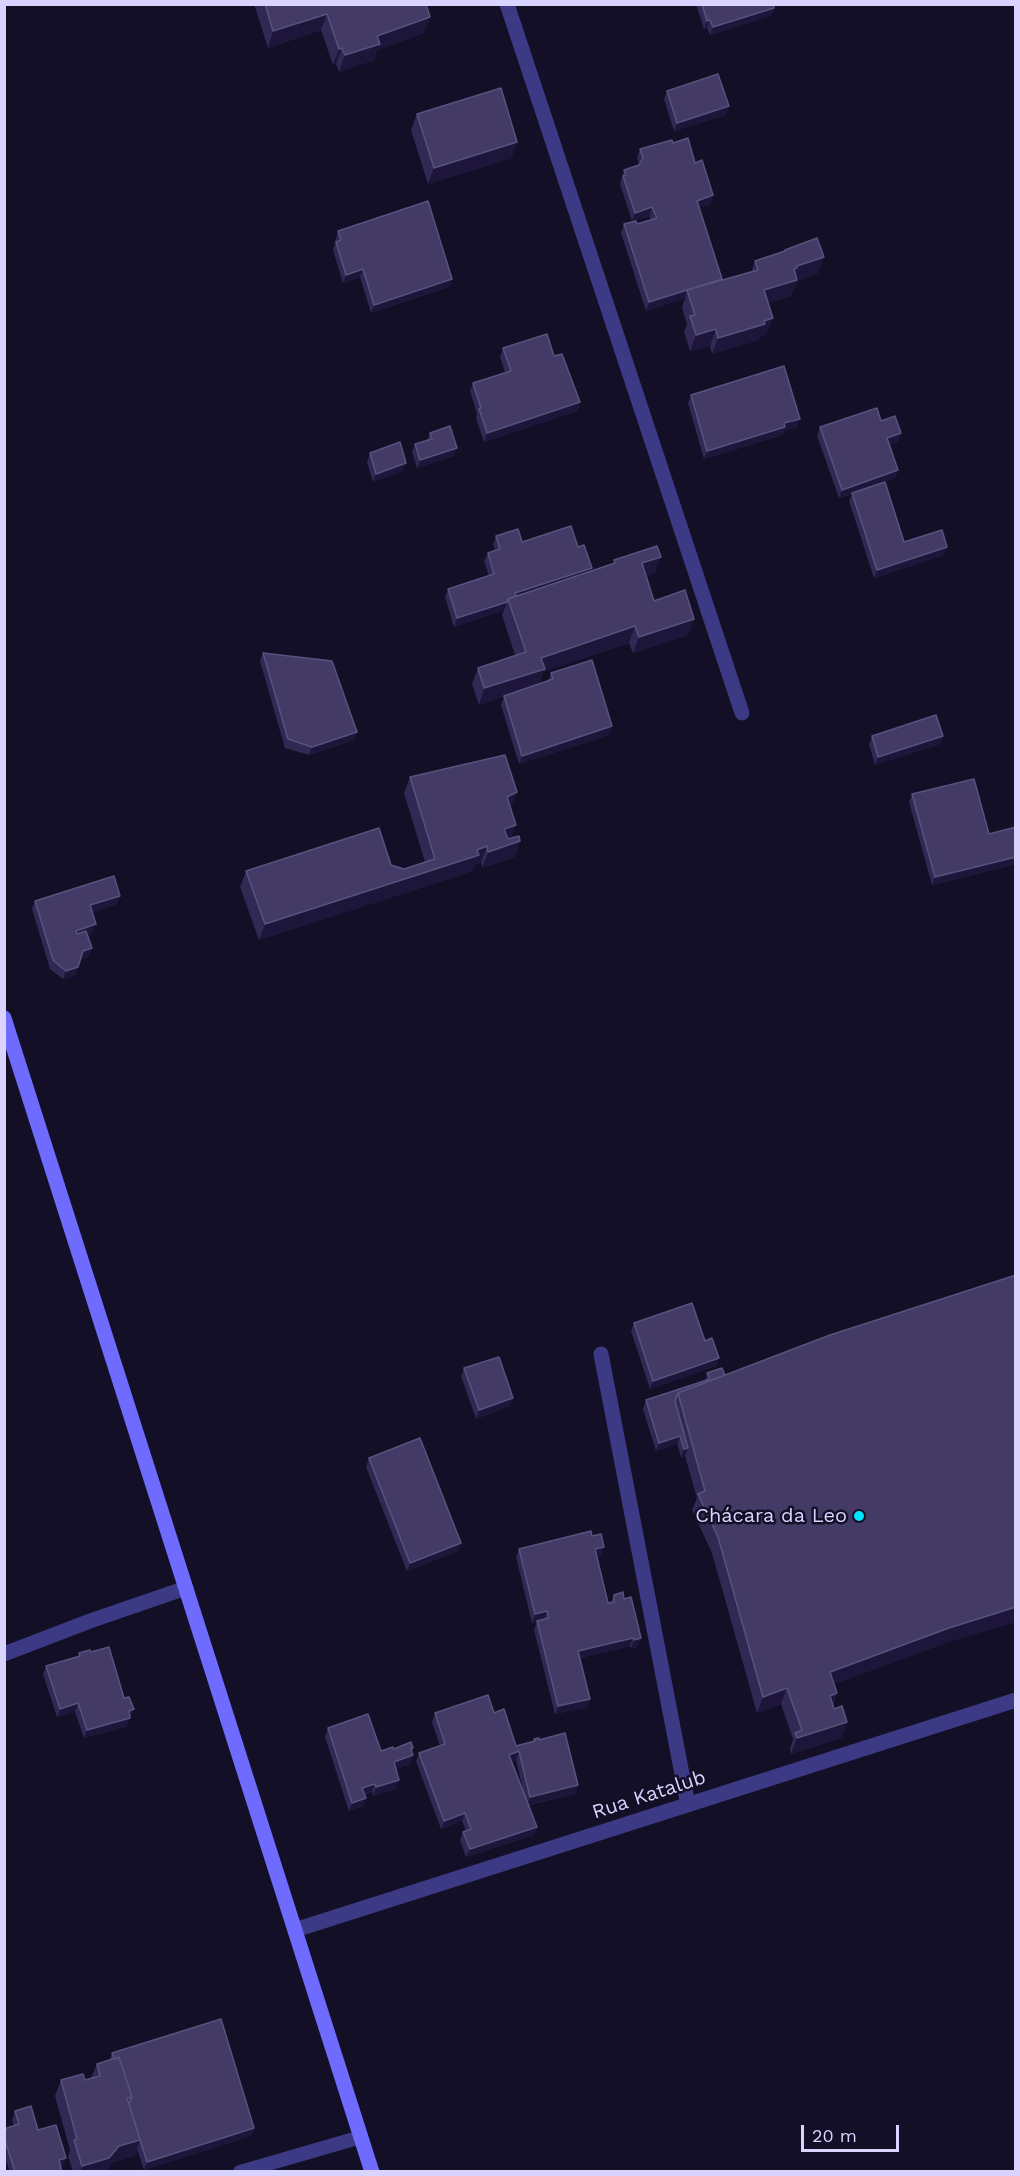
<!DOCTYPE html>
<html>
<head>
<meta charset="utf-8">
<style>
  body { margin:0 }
  #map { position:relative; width:1020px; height:2176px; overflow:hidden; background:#130f26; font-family:"Work Sans",sans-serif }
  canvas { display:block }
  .frame { position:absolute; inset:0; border:6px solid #d9d4ff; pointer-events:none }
  .scale { position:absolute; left:801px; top:2125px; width:98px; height:27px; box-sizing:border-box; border:3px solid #d9d4ff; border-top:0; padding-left:8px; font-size:18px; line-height:21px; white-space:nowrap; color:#d9d4ff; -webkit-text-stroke:4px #130f26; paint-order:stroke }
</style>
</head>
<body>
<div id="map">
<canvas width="1020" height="2176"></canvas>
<div class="frame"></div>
<div class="scale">20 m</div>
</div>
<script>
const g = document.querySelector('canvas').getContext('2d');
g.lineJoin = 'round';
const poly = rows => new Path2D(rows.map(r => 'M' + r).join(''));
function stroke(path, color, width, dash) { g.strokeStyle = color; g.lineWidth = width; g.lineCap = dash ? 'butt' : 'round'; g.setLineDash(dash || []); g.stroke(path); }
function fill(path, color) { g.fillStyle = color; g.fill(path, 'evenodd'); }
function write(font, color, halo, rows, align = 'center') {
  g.font = font + ' "Work Sans",sans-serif'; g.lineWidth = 5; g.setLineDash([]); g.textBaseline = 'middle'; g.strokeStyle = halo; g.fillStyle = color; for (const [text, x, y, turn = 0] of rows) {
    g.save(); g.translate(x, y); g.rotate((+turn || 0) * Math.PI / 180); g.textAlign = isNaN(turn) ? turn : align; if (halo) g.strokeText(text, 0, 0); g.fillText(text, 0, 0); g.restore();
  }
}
stroke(poly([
  [240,2172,361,2137]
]), '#3d3a85', 14);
stroke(poly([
  [507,4,742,713],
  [601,1354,688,1805],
  [4,1654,90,1621,186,1588],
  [295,1930,1016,1700]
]), '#3d3a85', 15);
stroke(poly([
  [4,1018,372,2172]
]), '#6f6bff', 15);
fill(poly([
  [254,4,426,4,424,33,377,50,374,60,339,72,336,64,333,65,321,30,268,48],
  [696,4,773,4,774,8,771,16,710,35,707,28,704,29],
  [667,91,726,115,674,131,664,99],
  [417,114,512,158,428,184,411,130],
  [673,143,695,163,713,195,710,204,699,207,722,279,721,281,751,272,755,261,784,252,785,250,824,257,818,273,797,281,791,296,768,303,767,334,760,337,759,340,712,354,710,346,690,351,684,332,687,325,682,307,685,298,646,311,621,233,624,224,637,224,651,220,649,216,632,221,620,184,624,170,639,164,637,158,640,149],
  [338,231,452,279,449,287,371,313,360,277,343,283,333,250],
  [503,348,554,356,580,402,577,411,484,442,476,418,477,414,470,391,473,383,505,372,500,357],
  [691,395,797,427,784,431,782,435,704,459,688,403],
  [881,421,901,433,898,442,890,444,898,470,895,478,876,485,904,542,947,547,944,555,874,578,849,501,852,494,839,498,817,436,820,427],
  [430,433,454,456,417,468,412,452,415,444,427,440],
  [370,453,403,471,373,482,367,462],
  [496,536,522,542,578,547,592,568,591,572,613,564,614,560,655,573,646,576,654,601,694,619,688,635,633,653,629,643,543,672,539,684,548,681,551,673,609,735,519,764,501,705,504,696,479,705,472,684,478,668,515,655,502,615,504,610,454,627,445,597,448,589,489,576,484,561,488,553,495,550,493,544],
  [263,653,357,732,354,740,309,755,285,748,260,661],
  [872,736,943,736,940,744,875,765,869,744],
  [410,777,517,792,510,809,511,838,515,857,482,868,481,862,475,865,473,871,259,940,240,887,246,871,391,865,404,869,425,862,404,793],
  [912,794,989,834,1016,827,1016,864,932,885,909,802],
  [35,901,117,904,93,912,93,932,87,935,89,956,80,959,75,976,63,979,50,969,32,909],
  [634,1323,705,1341,719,1358,716,1366,650,1389,631,1331],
  [464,1368,510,1406,476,1419,461,1376],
  [707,1373,725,1375,943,1644,834,1684,837,1693,833,1706,834,1709,847,1722,841,1738,791,1754,790,1749,793,1739,781,1704,757,1713,712,1553,692,1510,697,1498,685,1456,681,1457,677,1444,656,1451,643,1409,646,1400,705,1381],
  [369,1458,458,1551,407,1571,366,1467],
  [592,1536,604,1547,601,1556,597,1557,608,1603,611,1602,614,1595,638,1647,631,1648,630,1646,580,1658,590,1699,587,1707,555,1714,534,1630,537,1622,532,1623,516,1557,519,1549],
  [79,1653,124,1698,134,1709,126,1727,84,1738,75,1712,57,1717,43,1674,46,1666,78,1656],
  [435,1713,494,1713,516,1746,533,1742,534,1739,539,1740,578,1785,575,1794,529,1805,537,1827,534,1835,466,1857,460,1840,463,1832,466,1831,462,1821,441,1829,416,1761,419,1753,440,1746,432,1722],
  [516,1760,524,1794,512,1761],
  [328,1728,381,1751,394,1749,412,1751,413,1755,410,1764,396,1769,396,1789,373,1796,372,1792,365,1795,363,1806,349,1811,325,1737],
  [112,2053,254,2128,251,2136,144,2170,137,2149,135,2156,113,2162,105,2172,73,2172,68,2156,70,2150,55,2096,61,2080,85,2080,91,2078,97,2064,109,2060],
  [15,2111,38,2130,63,2166,61,2167,62,2172,10,2172,4,2155,4,2129,14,2126,12,2120]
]), '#312854');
fill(poly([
  [774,8,771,16,710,35,713,27],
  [327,14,321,30,268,48,273,31],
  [430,17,424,33,377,50,374,60,339,72,345,55,377,36],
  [710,20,707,28,704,29,707,21],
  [342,48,336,64,333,65,339,49],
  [729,106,726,115,674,131,677,123],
  [517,142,512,158,428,184,434,168],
  [713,195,710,204,694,209,697,201],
  [652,207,649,216,632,221,635,213],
  [824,257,818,273,797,281,791,296,758,306,764,290,797,266],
  [363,269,360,277,343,283,346,275],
  [452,279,449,287,371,313,374,305],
  [722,279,719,287,687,290,685,298,646,311,649,302],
  [773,318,767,334,760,337,759,340,712,354,718,338],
  [716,329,710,346,690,351,696,335],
  [580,402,577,411,484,442,487,433],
  [800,419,797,427,784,431,782,435,704,459,707,451],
  [901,433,898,442,884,446,887,438],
  [457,448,454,456,417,468,420,460],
  [406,463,403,471,373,482,376,474],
  [898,470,895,478,839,498,842,490],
  [947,547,944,555,874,578,877,570],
  [661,557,655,573,636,579,642,563],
  [592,568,589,577,509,601,515,593],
  [507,602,504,610,454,627,457,618],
  [694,619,688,635,633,653,639,637],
  [635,626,629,643,543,672,539,685,479,705,484,688,541,658],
  [612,726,609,735,519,764,522,756],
  [357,732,354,740,309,755,312,747],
  [943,736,940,744,875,765,878,757],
  [517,792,511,808,501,813,507,797],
  [516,825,510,841,498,845,504,829],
  [520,841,515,857,482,868,488,852],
  [487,846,481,862,475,865,473,871,259,940,265,924],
  [1016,857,1016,864,932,885,935,877],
  [120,896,117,904,87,914,90,905],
  [96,924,93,932,73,940,76,931],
  [92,948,89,956,80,959,83,951],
  [78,967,75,976,63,979,66,971],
  [719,1358,716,1366,650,1389,653,1381],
  [513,1398,510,1406,476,1419,479,1410],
  [680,1436,677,1444,656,1451,659,1443],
  [688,1448,685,1456,681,1457,684,1449],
  [461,1543,458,1551,407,1571,410,1563],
  [604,1547,601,1556,592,1558,595,1549],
  [1016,1607,1016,1622,943,1644,824,1688,830,1672,949,1628],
  [547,1611,544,1620,532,1623,535,1614],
  [633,1638,630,1646,575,1659,578,1651],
  [641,1638,638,1647,631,1648,634,1640],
  [787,1688,781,1704,757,1713,763,1697],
  [837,1693,831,1709,830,1696],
  [590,1699,587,1707,555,1714,558,1706],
  [78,1703,75,1712,57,1717,60,1709],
  [134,1709,131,1718,126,1719,129,1711],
  [130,1718,126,1727,84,1738,87,1730],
  [847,1722,841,1738,791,1754,797,1738],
  [413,1748,410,1756,413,1755,410,1764,391,1771,394,1762],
  [519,1751,516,1760,506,1763,509,1755],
  [399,1780,396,1789,373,1796,376,1787],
  [375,1784,372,1792,359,1796,362,1788],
  [578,1785,575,1794,527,1805,530,1797],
  [366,1798,363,1806,349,1811,352,1803],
  [465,1813,462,1821,441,1829,444,1821],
  [537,1827,534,1835,466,1857,470,1849],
  [254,2128,251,2136,144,2170,147,2162],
  [140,2140,135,2156,113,2162,105,2172,80,2172,82,2166,119,2146],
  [66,2158,63,2166,56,2168,59,2160]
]), '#1d163a');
const building = poly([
  [265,4,426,4,430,17,377,36,380,44,345,55,342,48,339,49,327,14,273,31,265,4],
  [702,4,773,4,774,8,713,27,710,20,707,21,702,4],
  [718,74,729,106,677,123,667,91,718,74],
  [501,88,517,142,434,168,417,114,501,88],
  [688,138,695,163,702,160,713,195,697,201,722,279,649,302,624,224,636,221,637,224,657,218,652,207,635,213,623,176,626,175,624,170,639,165,643,158,640,149,672,140,673,143,688,138],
  [428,201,452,279,374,305,363,269,346,275,336,242,341,240,338,231,428,201],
  [817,238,824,257,797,266,797,268,794,269,797,280,764,290,773,318,764,321,765,324,718,338,716,329,696,335,690,316,695,315,687,290,758,270,755,261,785,251,785,250,817,238],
  [547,334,554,356,562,354,580,402,487,433,479,409,481,408,473,383,511,371,503,348,547,334],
  [784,366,800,419,784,423,785,427,707,451,691,395,784,366],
  [877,408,881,421,895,416,901,433,887,438,898,470,842,490,820,427,877,408],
  [450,426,457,448,420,460,415,444,432,439,430,433,450,426],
  [400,442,406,463,376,474,370,453,400,442],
  [885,482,904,542,942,530,947,547,877,570,852,493,885,482],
  [571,526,578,547,584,545,592,568,515,593,516,596,508,599,507,602,457,618,448,589,494,574,488,553,500,549,496,536,518,529,522,542,571,526],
  [657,546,661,557,642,563,654,601,685,590,694,619,639,637,635,626,541,658,545,669,484,688,478,668,526,652,508,599,615,563,614,560,657,546],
  [263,653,332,661,357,732,312,747,288,739,263,653],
  [592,660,612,726,522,756,504,696,553,679,551,673,592,660],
  [936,715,943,736,878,757,872,736,936,715],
  [505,755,517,792,507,797,516,825,504,829,508,839,519,836,520,841,488,852,487,846,477,850,479,855,265,924,246,871,379,828,391,865,404,869,435,859,410,777,505,755],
  [974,779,989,834,1016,827,1016,857,935,877,912,794,974,779],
  [114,876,120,896,90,905,96,924,76,931,77,934,86,931,92,948,83,951,78,967,66,971,53,960,35,901,114,876],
  [1016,1275,1016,1607,949,1628,830,1672,837,1693,830,1696,834,1709,842,1706,847,1722,797,1738,795,1733,802,1730,787,1688,763,1697,718,1537,698,1494,705,1491,678,1393,830,1335,1016,1275],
  [692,1303,705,1341,712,1338,719,1358,653,1381,634,1323,692,1303],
  [499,1357,513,1398,479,1410,464,1368,499,1357],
  [722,1368,725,1375,678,1393,675,1401,688,1448,684,1449,680,1436,659,1443,646,1400,710,1379,707,1373,722,1368],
  [420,1438,461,1543,410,1563,369,1458,420,1438],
  [591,1531,592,1536,601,1534,604,1547,595,1549,608,1603,614,1602,614,1595,623,1592,624,1599,631,1597,641,1638,634,1640,633,1638,578,1651,590,1699,558,1706,537,1621,549,1618,547,1611,535,1614,519,1549,591,1531],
  [109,1647,124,1698,129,1697,134,1709,129,1711,130,1718,87,1730,78,1703,60,1709,46,1666,80,1656,79,1653,90,1650,91,1652,109,1647],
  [488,1695,494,1713,504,1709,516,1746,535,1741,534,1739,539,1738,539,1740,565,1733,578,1785,530,1797,519,1751,509,1755,537,1827,470,1849,463,1832,471,1829,465,1813,444,1821,419,1753,445,1744,435,1713,488,1695],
  [368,1714,381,1751,393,1747,394,1749,411,1742,413,1748,411,1749,413,1755,394,1762,399,1780,376,1787,375,1784,362,1788,366,1798,352,1803,328,1728,368,1714],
  [221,2019,254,2128,147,2162,129,2104,132,2097,119,2057,114,2059,112,2053,221,2019],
  [119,2057,132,2097,127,2098,140,2140,119,2146,109,2158,82,2166,74,2140,77,2139,61,2080,83,2074,85,2080,100,2076,97,2064,119,2057],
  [31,2106,38,2130,56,2125,66,2158,59,2160,62,2172,15,2172,4,2137,4,2129,19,2124,15,2111,31,2106]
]);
fill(building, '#433a66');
stroke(building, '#5a527e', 1.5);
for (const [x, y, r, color] of [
  [859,1516,6,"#00e5ff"]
]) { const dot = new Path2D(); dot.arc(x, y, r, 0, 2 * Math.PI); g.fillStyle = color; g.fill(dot); stroke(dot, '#130f26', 2); }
write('20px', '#d9d4ff', '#130f26', [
  ["Chácara da Leo",847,1516]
], 'right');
write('20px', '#d9d4ff', '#130f26', [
  ["Rua Katalub",649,1795,-18]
]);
</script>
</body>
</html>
